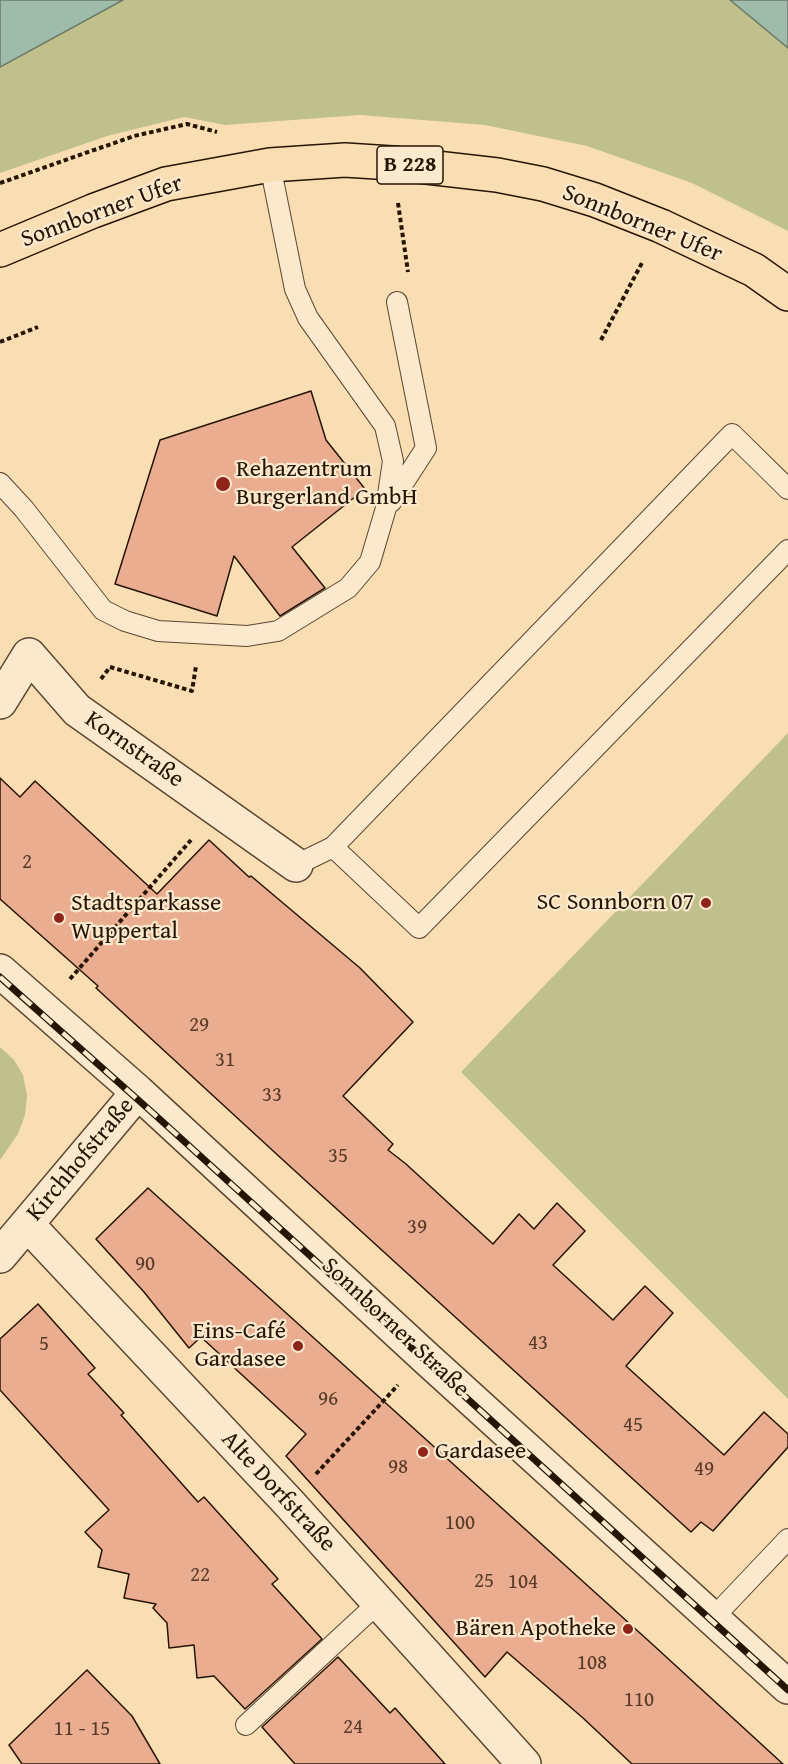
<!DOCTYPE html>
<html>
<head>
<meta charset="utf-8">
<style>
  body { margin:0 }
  canvas { display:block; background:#f9ddb3 }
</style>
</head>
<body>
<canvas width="788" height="1764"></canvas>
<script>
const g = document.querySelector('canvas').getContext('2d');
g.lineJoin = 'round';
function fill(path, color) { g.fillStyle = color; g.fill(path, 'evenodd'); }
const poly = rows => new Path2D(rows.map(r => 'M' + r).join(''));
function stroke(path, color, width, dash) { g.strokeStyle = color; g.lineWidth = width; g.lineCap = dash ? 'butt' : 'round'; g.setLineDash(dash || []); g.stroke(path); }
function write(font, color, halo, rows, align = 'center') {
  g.font = font + ' "Gentium Book Plus",serif'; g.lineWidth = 4.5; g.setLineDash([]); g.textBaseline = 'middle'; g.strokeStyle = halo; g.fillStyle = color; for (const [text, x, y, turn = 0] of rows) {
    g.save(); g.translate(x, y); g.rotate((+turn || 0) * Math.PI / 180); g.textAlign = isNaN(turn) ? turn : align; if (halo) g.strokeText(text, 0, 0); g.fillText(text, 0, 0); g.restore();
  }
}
fill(poly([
  [123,0,730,0,788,48,788,231,692,183,587,146,485,125,360,115,225,125,184,117,107,136,0,173,0,67],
  [788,733,788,1399,461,1072],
  [0,1047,14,1060,23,1075,27,1095,25,1115,18,1134,0,1160]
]), '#bfc08b');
const water = poly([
  [0,0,123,0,0,67,0,0],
  [730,0,788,0,788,48,730,0]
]);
fill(water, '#9ebca9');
stroke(water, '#6e7967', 1.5);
const building = poly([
  [311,391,326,440,365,489,292,547,325,588,280,616,234,556,217,616,115,584,160,440,311,391],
  [0,778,20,797,35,781,157,894,209,840,249,877,251,876,360,968,413,1022,343,1096,393,1144,388,1150,406,1164,493,1244,519,1214,534,1229,557,1203,585,1231,553,1265,613,1320,645,1286,673,1313,626,1366,724,1455,764,1412,788,1434,788,1447,713,1531,701,1522,691,1532,283,1160,96,988,98,986,0,899,0,778],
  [148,1188,651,1643,783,1764,632,1764,583,1718,507,1652,485,1677,286,1456,306,1434,201,1337,189,1348,144,1292,96,1239,148,1188],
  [38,1304,95,1368,88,1374,124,1413,121,1415,198,1502,204,1497,278,1579,272,1584,322,1639,245,1709,214,1676,197,1678,194,1645,169,1648,167,1623,153,1608,156,1604,124,1598,129,1574,98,1567,102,1550,85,1532,109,1510,0,1390,0,1339,38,1304],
  [338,1657,390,1713,395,1708,445,1764,295,1764,262,1727,338,1657],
  [87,1670,132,1716,160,1764,22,1764,9,1745,87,1670]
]);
fill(building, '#eaad90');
stroke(building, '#261505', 1.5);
const lane = poly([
  [0,483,24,509,103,610,125,621,158,631,247,636,278,631,348,588,370,562,386,508,393,461,385,426,308,318,295,289,270,165],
  [391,502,426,448,397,302],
  [333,847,419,928,788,550],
  [296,865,333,847,732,434,788,489],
  [713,1618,788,1539],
  [246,1725,378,1603]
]);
const street = poly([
  [0,702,29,655,77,710,296,865],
  [0,971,138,1092,425,1357,788,1687],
  [27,1224,289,1503,524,1764],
  [0,1256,138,1092]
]);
const primary = poly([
  [0,250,93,211,166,184,270,165,345,160,392,163,497,175,543,184,595,200,661,226,754,270,788,294]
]);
stroke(lane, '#5b4730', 22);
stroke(street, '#5b4730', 36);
stroke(primary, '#261505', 36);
stroke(poly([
  [0,183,134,136,187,124,217,132],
  [398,203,408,272],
  [601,340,643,261],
  [0,342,38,327],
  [101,679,110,667,192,691,196,666],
  [70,979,191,840],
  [316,1474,398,1385]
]), '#261505', 4, [4.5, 3]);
stroke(lane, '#fbe9ce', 20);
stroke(street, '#fbe9ce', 33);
stroke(primary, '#f9ddb3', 33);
const rail = poly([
  [0,977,154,1114,788,1690]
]);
stroke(rail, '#261505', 7);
stroke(rail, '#fbe9ce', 4.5, [14]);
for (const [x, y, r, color] of [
  [223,484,8,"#8f2418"],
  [706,903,6,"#8f2418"],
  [59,918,6,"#8f2418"],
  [298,1346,6,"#8f2418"],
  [423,1452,6,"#8f2418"],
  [628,1629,6,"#8f2418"]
]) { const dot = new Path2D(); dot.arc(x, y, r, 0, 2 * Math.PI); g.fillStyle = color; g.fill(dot); stroke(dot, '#fbe9ce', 2); }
write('21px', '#573b28', null, [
  ["2",27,863],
  ["29",199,1026],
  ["31",225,1061],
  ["33",272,1096],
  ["35",338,1157],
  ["39",417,1228],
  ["90",145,1265],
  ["43",538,1344],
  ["5",44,1345],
  ["96",328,1400],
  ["45",633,1426],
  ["98",398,1468],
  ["49",704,1470],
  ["100",460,1524],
  ["22",200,1576],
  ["25",484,1582],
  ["104",523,1583],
  ["108",592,1664],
  ["110",639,1701],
  ["24",353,1728],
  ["11 - 15",82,1730]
]);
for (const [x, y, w] of [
  [410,165,66]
]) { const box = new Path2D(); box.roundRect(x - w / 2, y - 19, w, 38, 4.5); g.fillStyle = '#fbe9ce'; g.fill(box); stroke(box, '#261505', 1.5); }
write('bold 22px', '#261505', null, [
  ["B 228",410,165]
]);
write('24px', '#261505', '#fbe9ce', [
  ["Sonnborner Ufer",102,212,-20],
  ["Sonnborner Ufer",642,224,22],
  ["Kornstraße",134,750,35],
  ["Kirchhofstraße",81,1160,-50],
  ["Sonnborner Straße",395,1328,43],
  ["Alte Dorfstraße",278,1492,47]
]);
write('24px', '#261505', '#fbe9ce', [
  ["Rehazentrum",236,470],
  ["Burgerland GmbH",236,498],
  ["SC Sonnborn 07",694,903,"right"],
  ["Stadtsparkasse",71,904],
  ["Wuppertal",71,932],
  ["Eins-Café",286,1332,"right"],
  ["Gardasee",286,1360,"right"],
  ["Gardasee",435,1452],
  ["Bären Apotheke",616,1629,"right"]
], 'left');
</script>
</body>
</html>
